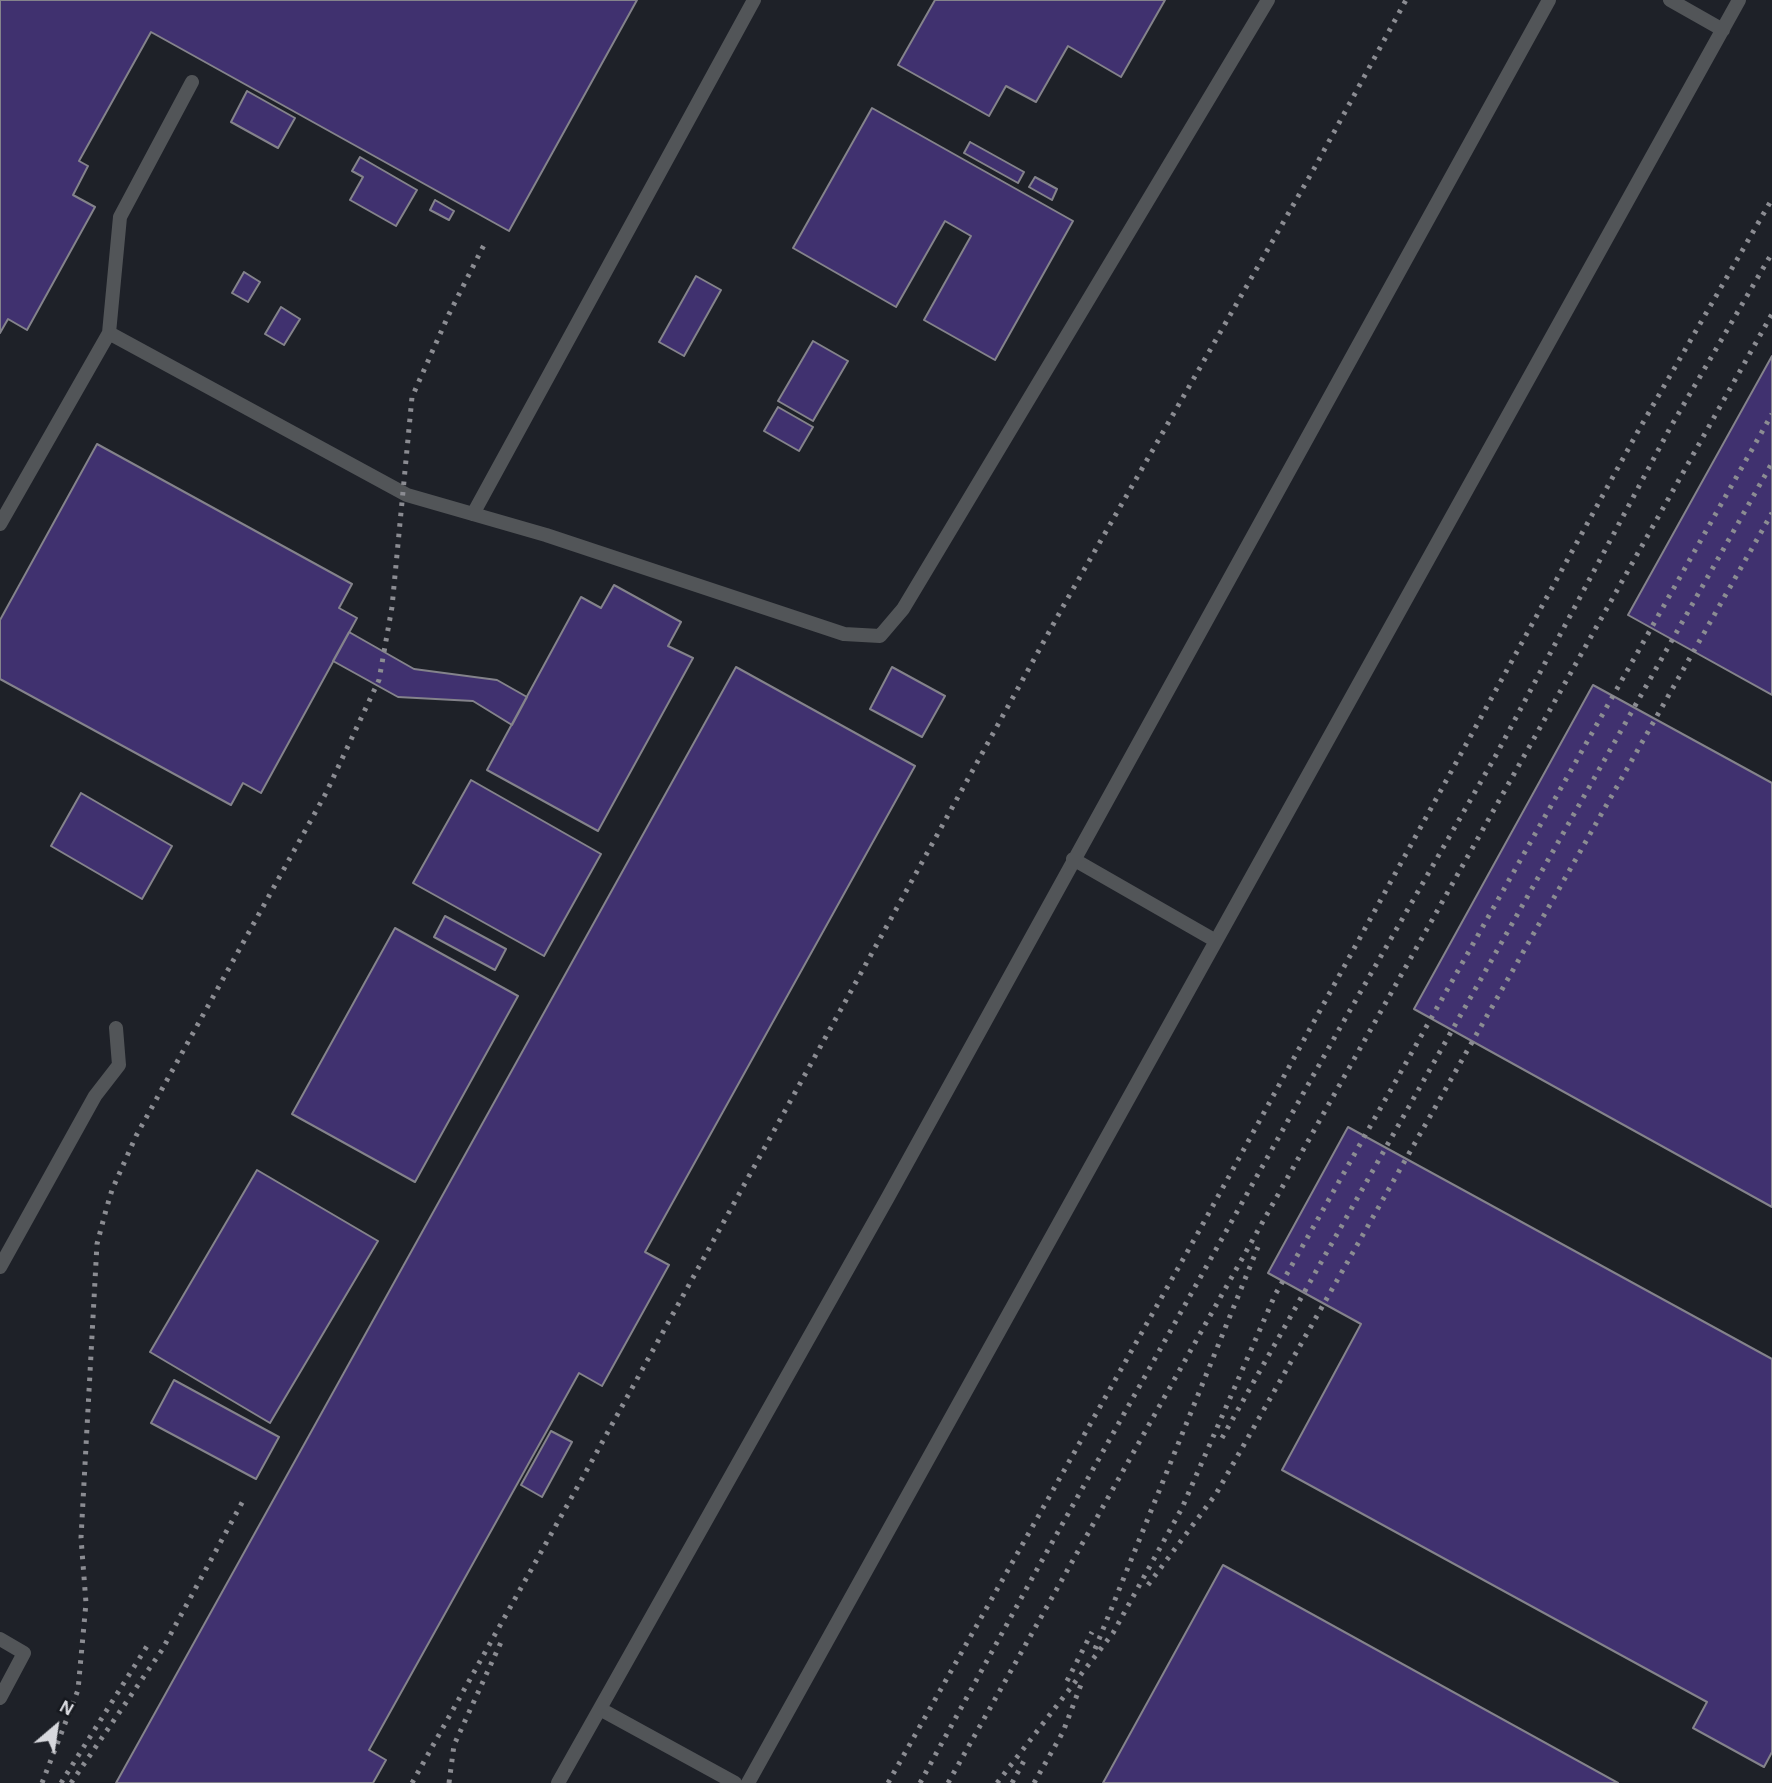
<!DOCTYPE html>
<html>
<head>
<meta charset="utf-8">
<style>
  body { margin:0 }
  #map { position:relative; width:1772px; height:1783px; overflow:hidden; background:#1e2128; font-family:"Alegreya Sans",sans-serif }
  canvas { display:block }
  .north { position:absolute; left:21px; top:1692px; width:70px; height:70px; -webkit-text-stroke:5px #15181e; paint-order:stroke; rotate:29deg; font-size:19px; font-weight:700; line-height:28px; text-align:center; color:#d7d8dd }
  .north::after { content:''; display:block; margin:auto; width:24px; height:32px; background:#d7d8dd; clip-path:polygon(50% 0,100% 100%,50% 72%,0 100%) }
</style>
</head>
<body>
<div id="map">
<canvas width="1772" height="1783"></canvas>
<div class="north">N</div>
</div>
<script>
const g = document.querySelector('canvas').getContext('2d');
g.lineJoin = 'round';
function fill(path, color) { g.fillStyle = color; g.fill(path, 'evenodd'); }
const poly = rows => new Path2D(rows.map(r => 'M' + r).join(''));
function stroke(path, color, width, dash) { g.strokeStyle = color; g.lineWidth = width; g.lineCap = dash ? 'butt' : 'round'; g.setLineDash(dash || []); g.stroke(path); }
const building = poly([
  [0,0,637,0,509,231,151,32,79,161,88,166,73,195,95,207,27,330,8,319,0,333,0,0],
  [935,0,1165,0,1121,77,1068,46,1036,102,1006,86,989,116,898,65,935,0],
  [247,91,295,118,278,148,231,122,247,91],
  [872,108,1073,221,995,360,924,320,971,236,945,221,896,307,793,248,872,108],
  [970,142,1024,172,1018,183,964,153,970,142],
  [360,157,417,190,396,226,350,200,363,177,352,171,360,157],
  [1035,177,1057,189,1052,200,1029,187,1035,177],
  [435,200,454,211,449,220,430,210,435,200],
  [244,272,260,282,248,302,232,293,244,272],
  [696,276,721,290,684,356,659,342,696,276],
  [281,307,300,319,284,345,265,334,281,307],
  [813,341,848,361,813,421,778,401,813,341],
  [1772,356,1772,695,1628,615,1772,356],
  [778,407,813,427,799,451,764,431,778,407],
  [97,444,352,584,339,608,357,618,261,793,243,783,231,805,0,679,0,620,97,444],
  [614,585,681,622,668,646,693,658,598,831,487,770,581,597,601,608,614,585],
  [349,632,414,669,497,680,527,697,512,725,473,701,398,697,333,661,349,632],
  [736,667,915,766,645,1252,669,1265,602,1386,579,1373,369,1750,386,1760,373,1783,116,1783,736,667],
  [892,667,945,696,922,737,870,709,892,667],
  [1593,685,1772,783,1772,1207,1414,1009,1593,685],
  [471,780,601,854,544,956,413,883,471,780],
  [81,793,172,846,142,899,51,846,81,793],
  [445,916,506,949,495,970,434,937,445,916],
  [395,928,518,996,415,1182,292,1114,395,928],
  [1348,1127,1772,1359,1772,1752,1764,1767,1693,1728,1707,1702,1282,1470,1361,1324,1268,1273,1348,1127],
  [257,1170,378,1241,270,1423,150,1352,257,1170],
  [174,1380,279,1437,256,1479,151,1423,174,1380],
  [551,1431,572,1442,542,1497,521,1485,551,1431],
  [1223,1565,1618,1783,1103,1783,1223,1565]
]);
fill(building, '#40316f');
stroke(building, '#84838b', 2);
stroke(poly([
  [1670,0,1723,30],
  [109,333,120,217,192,82],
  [473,514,754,0],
  [0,524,109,333,407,495,546,535,844,634,880,636,903,609,1268,0],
  [1073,859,1216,941],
  [0,1267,95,1096,119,1065,116,1028],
  [0,1639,24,1653,0,1698],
  [600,1709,735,1783],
  [558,1783,887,1199,1549,0],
  [748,1783,1739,0]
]), '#525558', 14);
stroke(poly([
  [1222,1438,1772,463],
  [1148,1585,1216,1494,1772,513],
  [1095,1649,1258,1247],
  [1067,1681,1092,1632],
  [42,1783,78,1690,86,1603,81,1538,97,1244,106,1210,112,1190,136,1136,326,793,379,680,392,607,412,397,449,314,484,245],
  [61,1783,149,1643],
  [71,1783,162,1650,244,1499],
  [412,1783,588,1468,1065,603,1315,167,1406,0],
  [449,1783,454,1745,502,1640],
  [888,1783,1199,1231,1637,433,1772,199],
  [920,1783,1035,1573,1337,1033,1495,757,1670,428,1772,253],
  [948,1783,1772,314],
  [997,1783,1113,1633,1182,1508,1275,1295,1772,414],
  [1012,1783,1025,1759],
  [1034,1783,1063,1732,1082,1682]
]), '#8b8c92', 5, [3.5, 7]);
</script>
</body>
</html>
